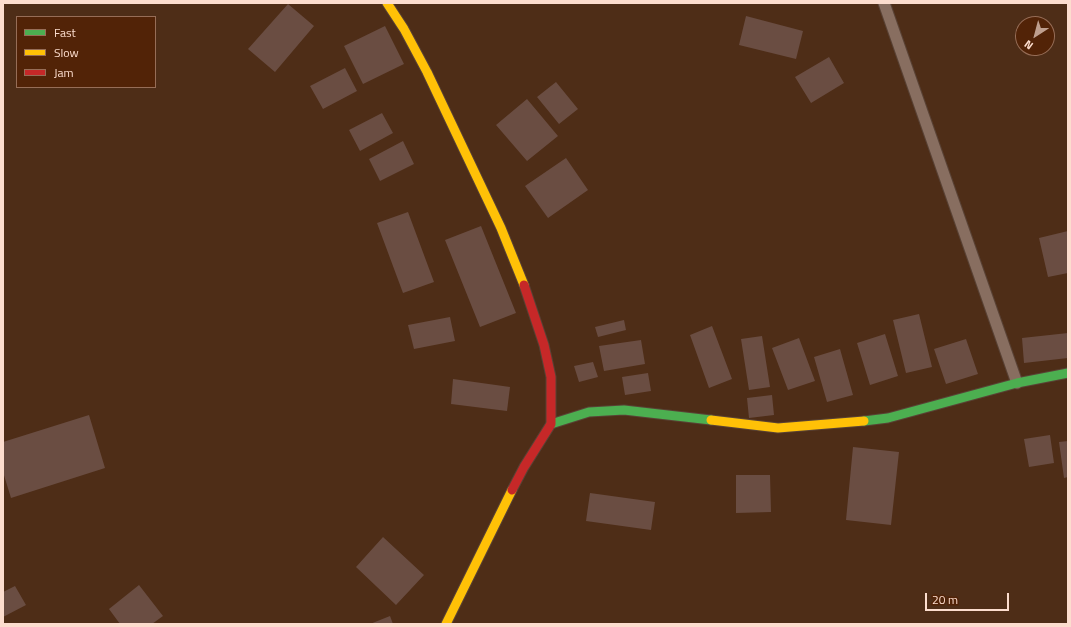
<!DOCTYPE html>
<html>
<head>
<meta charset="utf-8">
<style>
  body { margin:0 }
  #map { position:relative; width:1071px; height:627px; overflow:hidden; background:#4e2d17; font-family:"Titillium Web",sans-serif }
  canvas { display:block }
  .frame { position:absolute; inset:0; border:4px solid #fcddce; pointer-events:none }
  .legend { position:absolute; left:16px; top:16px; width:140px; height:72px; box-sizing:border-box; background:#522307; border:1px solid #966d57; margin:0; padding:5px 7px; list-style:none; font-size:12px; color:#fcddce }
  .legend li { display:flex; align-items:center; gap:8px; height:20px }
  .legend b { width:20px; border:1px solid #966d57 }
  .north { position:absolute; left:1015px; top:16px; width:40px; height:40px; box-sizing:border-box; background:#522307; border:1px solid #966d57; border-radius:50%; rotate:216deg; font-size:11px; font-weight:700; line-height:16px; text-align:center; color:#fcddce }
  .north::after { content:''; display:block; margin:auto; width:14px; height:18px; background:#bf9f8e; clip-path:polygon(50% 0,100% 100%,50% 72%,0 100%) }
  .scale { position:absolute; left:925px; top:593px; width:84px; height:18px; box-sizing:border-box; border:2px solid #fcddce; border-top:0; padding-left:5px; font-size:12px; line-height:14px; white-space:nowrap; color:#fcddce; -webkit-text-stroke:3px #522307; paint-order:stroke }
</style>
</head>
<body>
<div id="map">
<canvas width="1071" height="627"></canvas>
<div class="frame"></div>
<ul class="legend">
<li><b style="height:5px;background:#4caf50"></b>Fast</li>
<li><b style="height:5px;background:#ffc107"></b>Slow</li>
<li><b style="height:5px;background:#c62828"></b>Jam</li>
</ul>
<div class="north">N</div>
<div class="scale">20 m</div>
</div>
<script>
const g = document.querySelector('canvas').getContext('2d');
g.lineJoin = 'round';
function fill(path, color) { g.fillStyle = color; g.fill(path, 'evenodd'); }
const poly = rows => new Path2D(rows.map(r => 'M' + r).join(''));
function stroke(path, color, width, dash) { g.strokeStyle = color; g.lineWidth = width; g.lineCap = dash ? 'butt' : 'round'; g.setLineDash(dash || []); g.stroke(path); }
fill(poly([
  [288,4,314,26,275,72,248,49],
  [746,16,803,31,796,59,739,45],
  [385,26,404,64,363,84,344,46],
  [829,57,844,83,811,103,795,77],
  [345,68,357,91,323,109,310,86],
  [556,82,578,109,559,124,537,97],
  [527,99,558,136,527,161,496,125],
  [382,113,393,133,360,151,349,130],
  [403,141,414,164,380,181,369,159],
  [566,158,588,190,548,218,525,186],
  [408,212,434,282,403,293,377,223],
  [481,226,516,313,480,327,445,240],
  [1068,231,1068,273,1048,277,1039,238],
  [919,314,932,367,906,373,893,320],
  [450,317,455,341,414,349,408,325],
  [624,320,626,330,598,337,595,327],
  [712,326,732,379,709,388,690,335],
  [1068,333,1068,358,1024,363,1022,338],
  [885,334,898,376,870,385,857,343],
  [762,336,770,387,749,390,741,339],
  [799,338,815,381,788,390,772,348],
  [966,339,978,374,946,384,934,349],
  [641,340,645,364,604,371,599,346],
  [840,349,853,395,827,402,814,357],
  [593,362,598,377,579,382,574,366],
  [648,373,651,391,625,395,622,377],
  [453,379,510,387,507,411,451,404],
  [772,395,774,415,749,418,747,398],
  [89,415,105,468,11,498,3,472,3,442],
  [1050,435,1054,463,1029,467,1024,439],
  [1068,441,1068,477,1064,478,1059,442],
  [853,447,899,452,891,525,846,520],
  [736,475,770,475,771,512,736,513],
  [590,493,655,502,651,530,586,521],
  [383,537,424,575,396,605,356,567],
  [139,585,163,616,152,624,120,624,109,609],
  [15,586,26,605,3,617,3,592],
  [390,616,393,624,370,624]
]), '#6a4d42');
const lane = poly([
  [884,3,1017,383]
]);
const fast = poly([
  [864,421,888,418,1017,383,1068,373],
  [551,424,589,412,624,410,711,420]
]);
const slow = poly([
  [387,3,404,29,427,72,501,228,524,285],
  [711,420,778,428,864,421],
  [446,624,512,490]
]);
const jam = poly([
  [512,490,524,467,551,424,551,377,544,345,524,285]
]);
stroke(lane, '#594235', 13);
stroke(fast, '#594235', 11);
stroke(slow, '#594235', 11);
stroke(jam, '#594235', 11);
stroke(lane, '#886e60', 11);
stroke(fast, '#4caf50', 9);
stroke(slow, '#ffc107', 9);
stroke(jam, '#c62828', 9);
</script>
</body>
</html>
